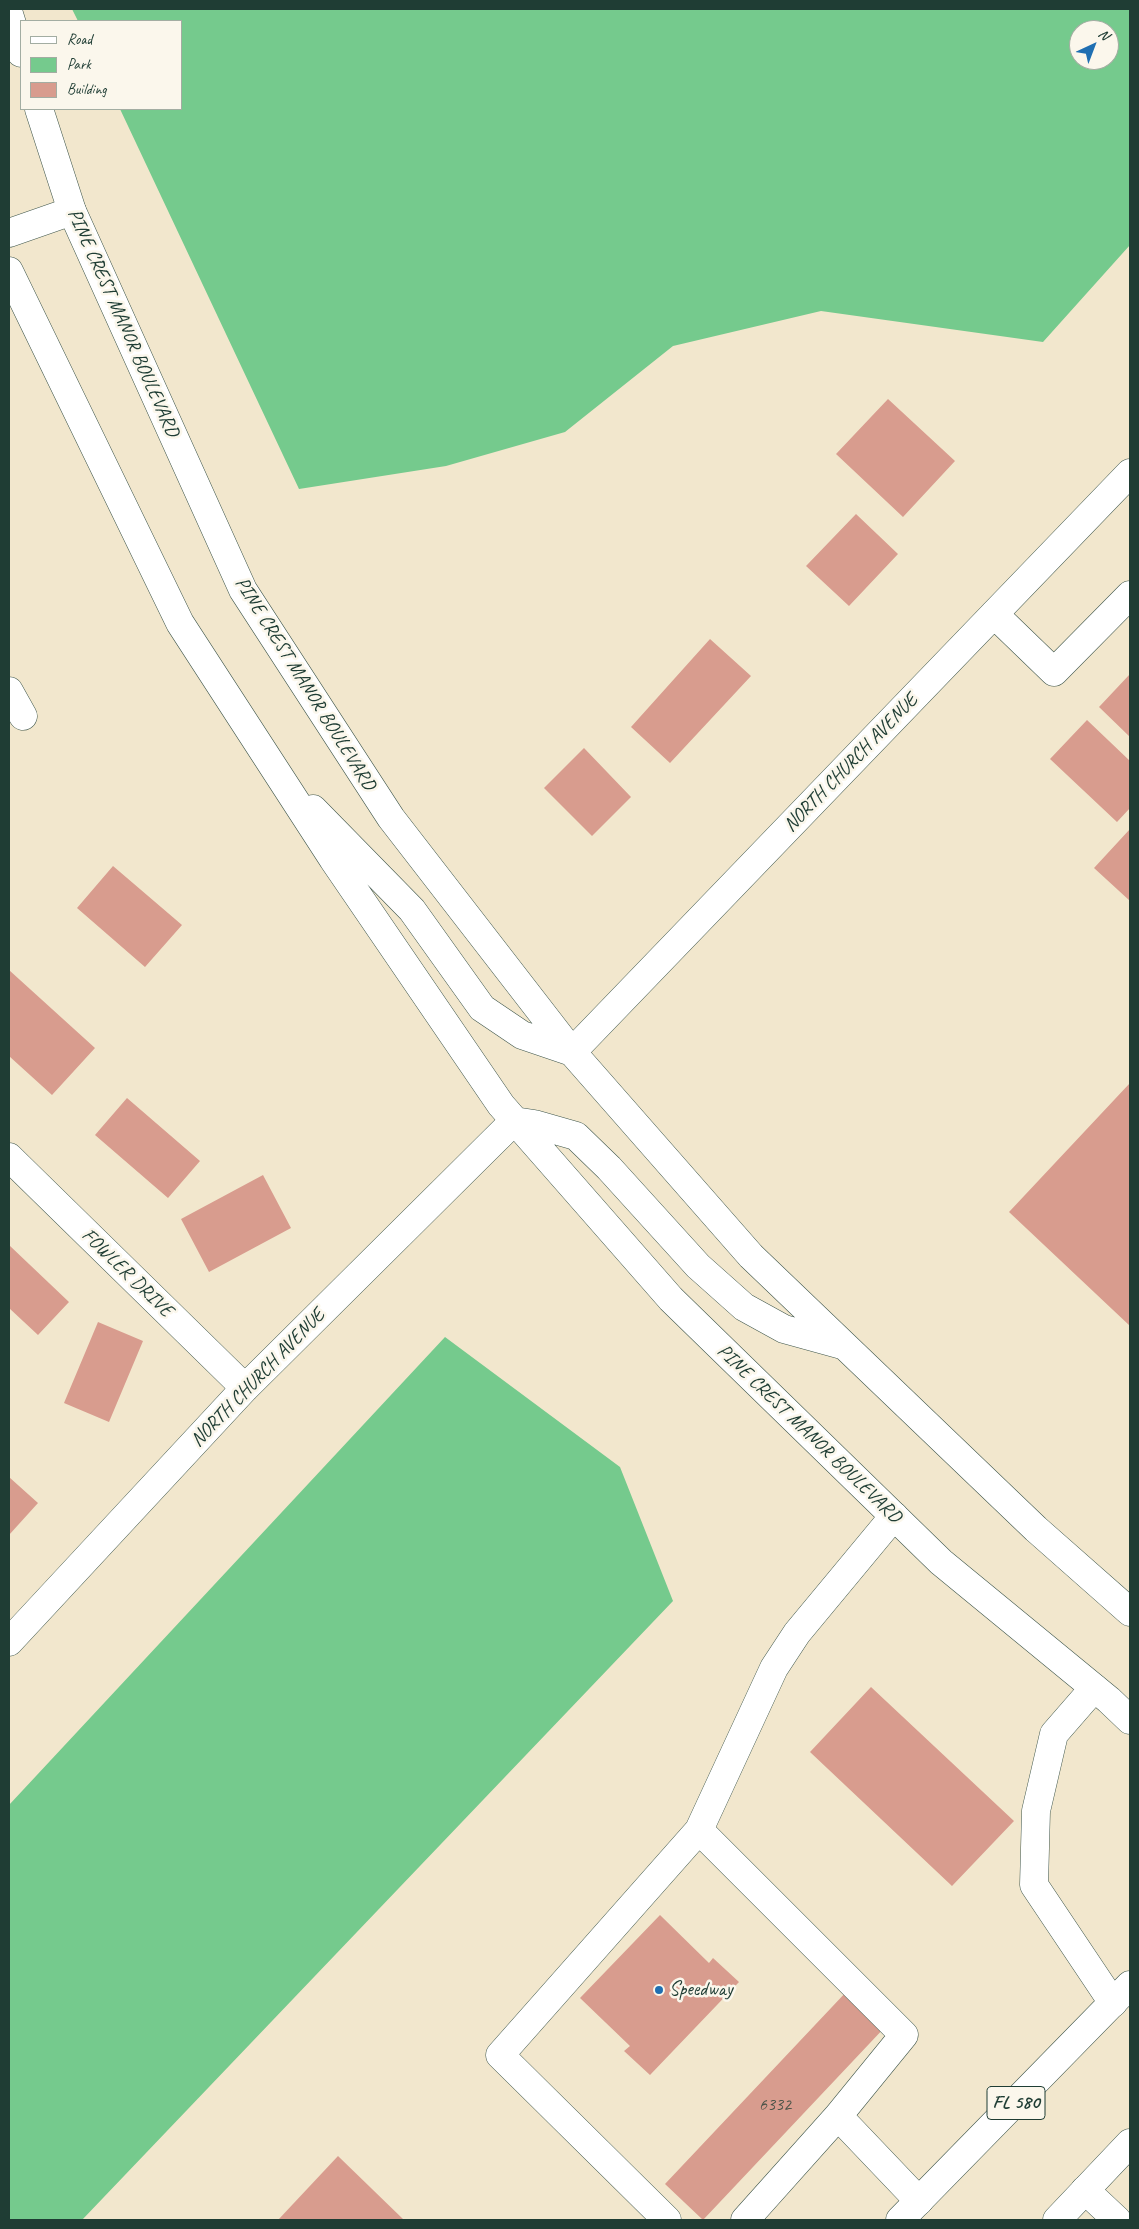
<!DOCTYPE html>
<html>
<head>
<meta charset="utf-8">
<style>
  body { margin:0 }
  #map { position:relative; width:1139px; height:2229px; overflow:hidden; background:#f2e7cd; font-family:Caveat,sans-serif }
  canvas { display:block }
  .frame { position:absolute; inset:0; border:10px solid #1f3d34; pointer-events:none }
  .legend { position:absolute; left:20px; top:20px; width:162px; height:90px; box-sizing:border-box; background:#fbf7ec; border:1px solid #a3ada2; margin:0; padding:6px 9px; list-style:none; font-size:15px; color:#1f3d34 }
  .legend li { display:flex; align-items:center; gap:10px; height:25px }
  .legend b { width:25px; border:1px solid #a3ada2 }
  .north { position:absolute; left:1069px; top:20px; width:50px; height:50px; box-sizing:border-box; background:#fbf7ec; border:1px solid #a3ada2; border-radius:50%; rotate:43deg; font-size:14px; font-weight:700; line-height:20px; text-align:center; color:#1f3d34 }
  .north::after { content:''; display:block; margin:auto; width:18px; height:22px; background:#1f6fb2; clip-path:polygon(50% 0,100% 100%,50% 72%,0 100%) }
</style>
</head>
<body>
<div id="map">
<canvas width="1139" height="2229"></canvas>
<div class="frame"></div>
<ul class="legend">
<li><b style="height:6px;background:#fff"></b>Road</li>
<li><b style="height:14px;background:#75ca8d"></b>Park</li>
<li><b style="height:14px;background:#d89c8e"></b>Building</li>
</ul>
<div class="north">N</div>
</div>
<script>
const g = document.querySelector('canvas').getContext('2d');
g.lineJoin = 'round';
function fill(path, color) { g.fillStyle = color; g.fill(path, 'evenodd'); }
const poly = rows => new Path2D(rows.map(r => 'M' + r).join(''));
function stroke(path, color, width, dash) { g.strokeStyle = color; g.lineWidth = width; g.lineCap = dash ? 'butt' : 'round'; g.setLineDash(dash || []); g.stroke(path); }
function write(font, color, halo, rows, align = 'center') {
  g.font = font + ' Caveat,sans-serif'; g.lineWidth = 5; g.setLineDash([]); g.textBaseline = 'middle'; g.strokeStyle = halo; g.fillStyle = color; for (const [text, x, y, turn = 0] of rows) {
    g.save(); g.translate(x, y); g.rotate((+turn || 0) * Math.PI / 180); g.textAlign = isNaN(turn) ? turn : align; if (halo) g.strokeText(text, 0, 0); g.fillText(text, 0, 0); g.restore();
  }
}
fill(poly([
  [72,9,1130,9,1130,245,1043,342,821,311,673,346,565,432,446,466,299,489,120,109,181,109,181,21,78,21],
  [1079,30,1109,30,1109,60,1079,60],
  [445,1337,620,1467,673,1601,82,2220,9,2220,9,1805]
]), '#75ca8d');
fill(poly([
  [888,399,955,461,903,517,836,454],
  [856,514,898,554,849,606,806,566],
  [710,639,751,676,670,763,631,727],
  [1130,674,1130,737,1099,707],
  [1087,720,1130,761,1130,808,1117,822,1050,759],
  [584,748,631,797,592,836,544,788],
  [1130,829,1130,901,1094,868],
  [113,866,182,925,145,967,77,908],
  [9,970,95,1048,52,1095,9,1056],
  [1130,1083,1130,1326,1009,1212],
  [127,1098,200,1161,168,1198,95,1135],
  [263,1175,291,1228,209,1272,181,1219],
  [9,1245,69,1302,38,1335,9,1308],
  [98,1322,143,1341,109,1422,64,1403],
  [9,1477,38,1503,9,1535],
  [871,1687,1014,1821,952,1886,810,1752],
  [660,1915,709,1963,713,1958,739,1982,650,2075,624,2051,630,2046,580,1998],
  [848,1990,886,2026,703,2220,665,2184],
  [338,2156,404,2220,278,2220]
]), '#d89c8e');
const minor = poly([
  [9,233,72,211],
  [994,614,1054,672,1130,595],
  [9,691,23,716],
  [572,1052,1130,473],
  [9,1157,245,1388],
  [9,1642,245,1388,514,1121],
  [1094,1688,1054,1734,1036,1811,1034,1885,1113,2003],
  [838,2116,904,2035,699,1830,774,1668,797,1633,894,1516],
  [1085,2190,1117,2220],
  [667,2220,500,2055,699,1830],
  [745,2220,838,2116,919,2201]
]);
const major = poly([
  [9,14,21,53],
  [39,109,72,211,243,590,391,818,572,1052,751,1256,1036,1529,1130,1612],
  [9,271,180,623,333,859,501,1105,671,1299,941,1562,1109,1700,1130,1720],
  [313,809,412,910,482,1008,522,1035,572,1052],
  [514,1121,534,1124,576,1136,609,1168,698,1266,744,1307,784,1329,842,1345],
  [900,2220,1130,1985],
  [1057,2220,1130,2143]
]);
stroke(minor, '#3f564b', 29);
stroke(major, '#3f564b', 29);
stroke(minor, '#fff', 28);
stroke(major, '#fff', 28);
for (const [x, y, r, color] of [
  [659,1990,5,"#1f6fb2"]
]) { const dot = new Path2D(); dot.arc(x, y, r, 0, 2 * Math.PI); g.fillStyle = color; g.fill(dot); stroke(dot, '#fbf7ec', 2); }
write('18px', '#4d554a', null, [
  ["6332",775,2105]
]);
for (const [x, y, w] of [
  [1016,2103,58]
]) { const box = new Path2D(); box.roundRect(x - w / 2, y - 16.5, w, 33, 4); g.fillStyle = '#fbf7ec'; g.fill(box); stroke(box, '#1f3d34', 1); }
write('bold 19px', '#1f3d34', null, [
  ["FL 580",1016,2103]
]);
write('20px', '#1f3d34', '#fbf7ec', [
  ["PINE CREST MANOR BOULEVARD",123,323,66],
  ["PINE CREST MANOR BOULEVARD",305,684,58],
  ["NORTH CHURCH AVENUE",851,763,-46],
  ["FOWLER DRIVE",127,1273,44],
  ["NORTH CHURCH AVENUE",258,1378,-46],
  ["PINE CREST MANOR BOULEVARD",809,1434,44]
]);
write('20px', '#1f3d34', '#fbf7ec', [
  ["Speedway",669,1990]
], 'left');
</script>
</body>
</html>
